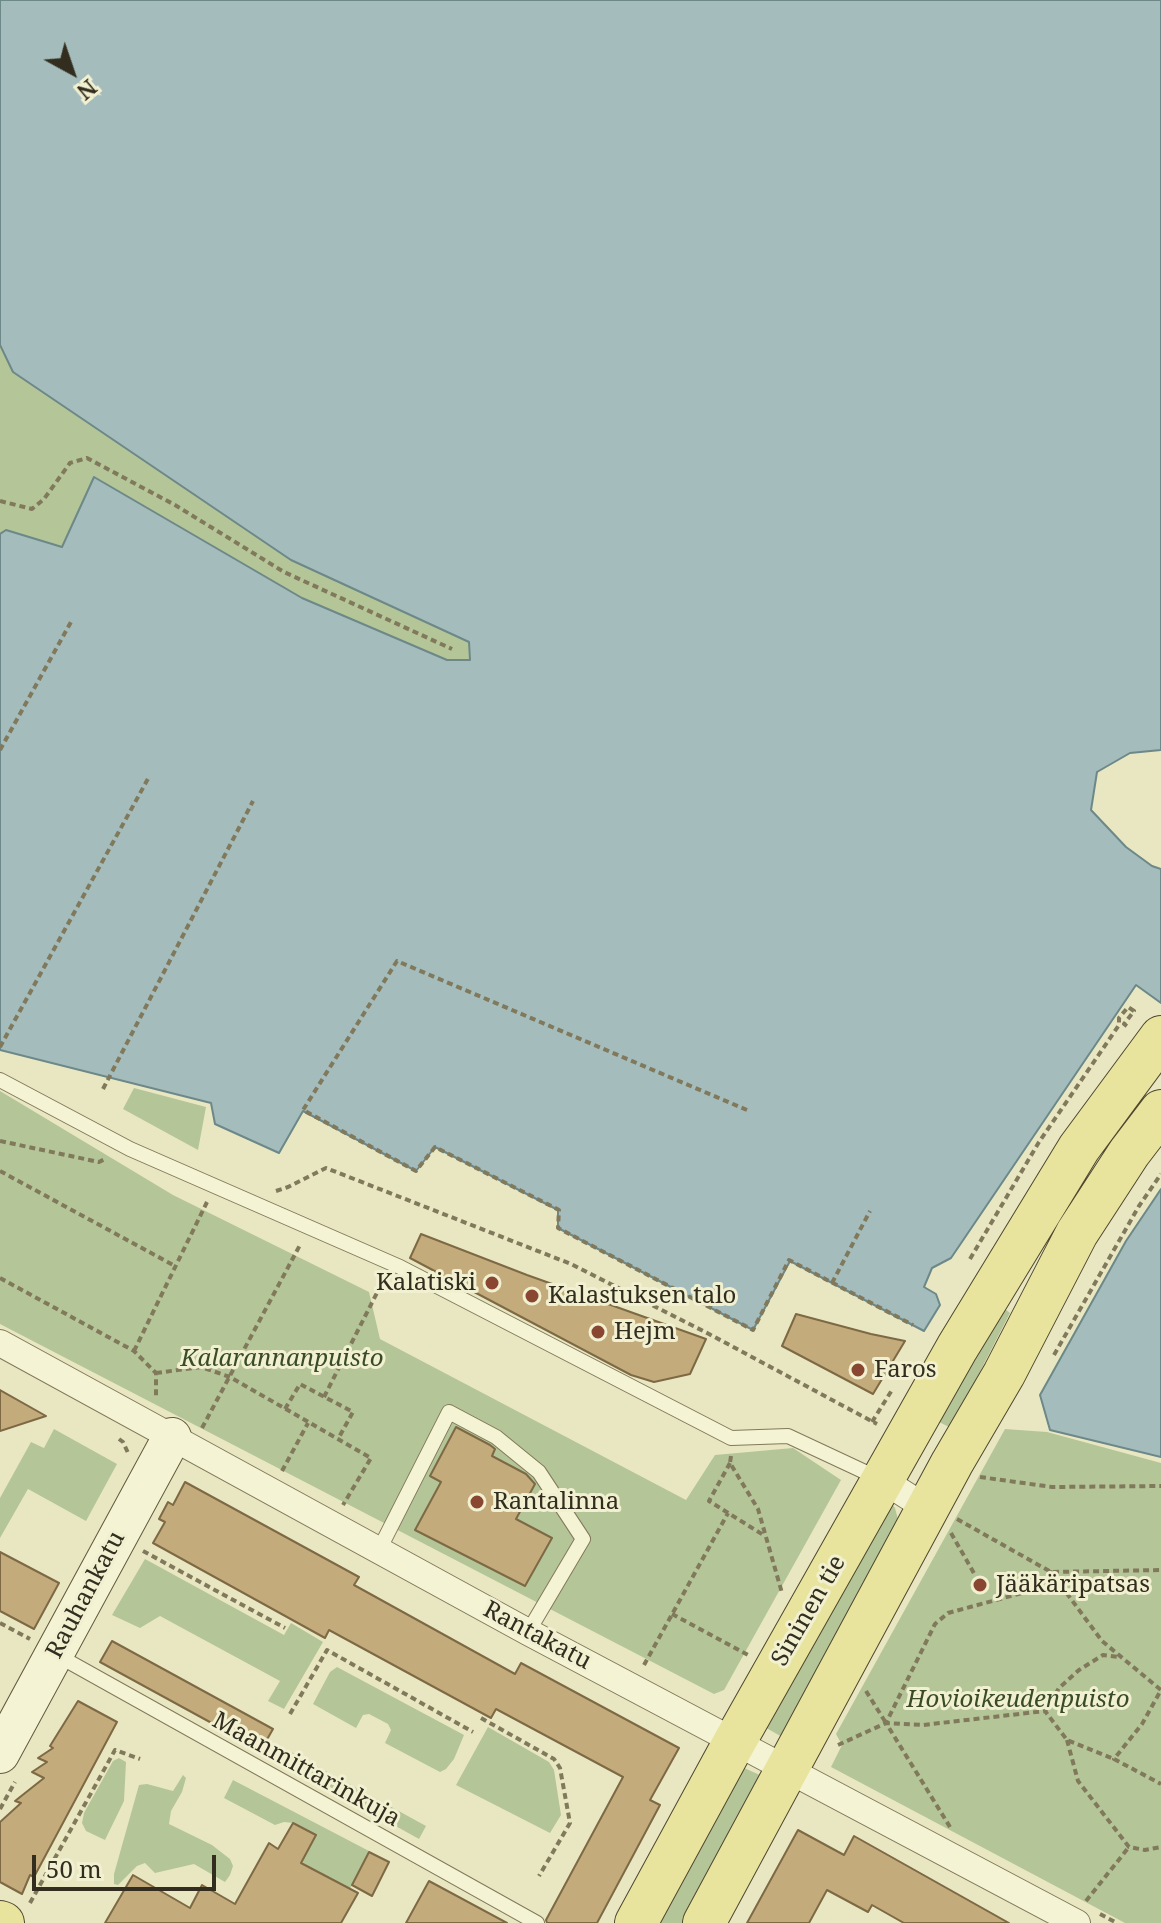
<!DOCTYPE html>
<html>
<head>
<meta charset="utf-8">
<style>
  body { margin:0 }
  #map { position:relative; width:1161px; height:1923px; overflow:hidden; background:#e9e7c2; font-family:"Noto Serif",serif }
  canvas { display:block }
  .north { position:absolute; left:32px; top:32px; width:80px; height:80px; -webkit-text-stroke:6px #f1f0d1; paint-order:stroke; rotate:140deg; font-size:22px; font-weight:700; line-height:32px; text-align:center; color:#322d1e }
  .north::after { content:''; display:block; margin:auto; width:28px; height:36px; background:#322d1e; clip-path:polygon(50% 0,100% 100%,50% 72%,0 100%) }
  .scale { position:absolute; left:32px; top:1855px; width:184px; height:36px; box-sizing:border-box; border:4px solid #322d1e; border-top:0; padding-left:10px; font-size:24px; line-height:28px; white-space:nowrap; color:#322d1e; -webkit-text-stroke:6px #f1f0d1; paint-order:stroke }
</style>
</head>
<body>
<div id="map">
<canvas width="1161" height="1923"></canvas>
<div class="north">N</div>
<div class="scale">50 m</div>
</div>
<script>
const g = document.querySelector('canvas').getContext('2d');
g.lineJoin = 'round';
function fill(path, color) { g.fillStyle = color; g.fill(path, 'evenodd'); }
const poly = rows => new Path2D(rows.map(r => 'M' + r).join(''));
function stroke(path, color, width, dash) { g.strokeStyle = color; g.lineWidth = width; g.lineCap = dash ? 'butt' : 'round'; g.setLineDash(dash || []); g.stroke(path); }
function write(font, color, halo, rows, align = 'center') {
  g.font = font + ' "Noto Serif",serif'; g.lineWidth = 6; g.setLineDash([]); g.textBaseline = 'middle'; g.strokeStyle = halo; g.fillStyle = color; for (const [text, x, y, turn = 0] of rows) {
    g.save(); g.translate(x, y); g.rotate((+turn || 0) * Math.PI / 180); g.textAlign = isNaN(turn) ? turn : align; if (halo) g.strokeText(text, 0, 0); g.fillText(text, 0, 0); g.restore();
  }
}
fill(poly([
  [0,345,14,372,291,560,469,642,470,661,447,660,302,598,95,477,62,547,6,530,0,534],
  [134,1088,206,1107,198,1150,123,1109],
  [0,1091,173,1195,369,1292,380,1339,686,1500,715,1455,793,1448,841,1480,724,1690,714,1694,0,1324],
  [1005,1309,1010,1313,951,1428,937,1421],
  [54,1429,117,1464,86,1521,28,1489,0,1538,0,1498,31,1442,44,1448],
  [1005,1429,1047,1432,1161,1463,1161,1923,1125,1923,831,1767,842,1745,836,1734],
  [888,1499,895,1508,900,1527,782,1737,763,1726],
  [145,1559,284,1635,291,1623,323,1642,284,1709,268,1701,280,1681,160,1616,140,1628,112,1615],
  [337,1667,464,1735,454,1759,446,1769,440,1772,385,1743,391,1730,388,1724,369,1714,363,1715,356,1728,313,1704,330,1672],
  [488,1727,549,1762,554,1770,561,1815,550,1833,456,1785],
  [284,1748,426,1826,419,1839,277,1760],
  [119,1758,126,1762,124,1801,105,1840,86,1831,82,1823,84,1813,113,1761],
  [742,1767,762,1776,690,1923,651,1923],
  [183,1775,186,1778,182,1792,171,1811,169,1824,212,1845,230,1859,233,1866,230,1875,225,1882,194,1864,155,1873,145,1863,137,1866,118,1885,114,1884,114,1874,139,1785,147,1784,173,1791],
  [233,1780,369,1851,350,1889,265,1923,316,1835,293,1823,284,1822,275,1825,224,1798]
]), '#b4c598');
const water = poly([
  [0,0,1161,0,1161,750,1130,753,1097,772,1091,810,1126,847,1152,866,1161,869,1161,1003,1136,985,951,1258,932,1268,924,1287,936,1294,940,1305,924,1331,790,1261,753,1330,558,1228,558,1210,435,1147,416,1171,303,1111,279,1153,215,1124,211,1103,0,1050,0,534,6,530,62,547,94,477,302,598,447,660,470,660,469,642,291,560,13,372,0,345,0,0],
  [1161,1189,1161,1457,1050,1430,1040,1395,1126,1241,1161,1189]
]);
fill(water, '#a4bcbb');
stroke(water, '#6c8888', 2);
const building = poly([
  [421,1234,527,1275,706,1339,690,1374,654,1382,631,1375,410,1258,421,1234],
  [796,1314,871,1334,905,1341,873,1394,782,1346,796,1314],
  [0,1390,46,1416,0,1431,0,1390],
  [456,1427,490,1445,495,1449,492,1456,526,1474,535,1484,516,1519,552,1538,525,1586,415,1530,441,1482,430,1476,456,1427],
  [185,1482,359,1577,354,1585,515,1674,521,1663,679,1748,650,1800,660,1805,597,1923,547,1923,546,1920,623,1777,496,1709,491,1718,329,1630,325,1638,153,1543,165,1522,159,1519,168,1502,173,1505,185,1482],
  [0,1552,59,1583,34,1629,0,1611,0,1552],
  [112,1641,273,1729,261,1750,100,1662,112,1641],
  [78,1701,117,1722,34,1877,30,1875,22,1894,0,1882,0,1822,21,1803,15,1801,44,1778,32,1772,47,1762,38,1758,53,1748,50,1746,78,1701],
  [293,1823,316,1835,301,1863,358,1893,341,1923,105,1923,133,1875,190,1908,202,1885,235,1904,269,1843,278,1849,293,1823],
  [798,1830,844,1855,854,1836,1009,1923,904,1923,872,1905,868,1912,827,1890,809,1923,747,1923,798,1830],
  [369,1852,389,1862,372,1896,352,1885,369,1852],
  [429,1881,507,1923,406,1923,429,1881]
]);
fill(building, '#c3ab7c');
stroke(building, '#7d6944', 2);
const lane = poly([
  [0,1080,130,1149,400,1267,731,1438,788,1436,880,1479],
  [379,1550,449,1412,496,1437,539,1472,583,1539,528,1632],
  [55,1654,537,1923]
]);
const street = poly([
  [0,1343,528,1632,1077,1923],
  [884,1481,928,1509]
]);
const secondary = poly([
  [0,1754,172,1437]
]);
const primary = poly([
  [0,1922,3,1923],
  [636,1923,735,1741,957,1348,1079,1148,1161,1037],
  [704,1923,952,1463,1004,1374,1077,1233,1129,1153,1161,1111]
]);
stroke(lane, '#81795b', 16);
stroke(street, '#81795b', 28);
stroke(secondary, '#625a3f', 40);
stroke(primary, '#4f462f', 44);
stroke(poly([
  [0,501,32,509,44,499,70,463,87,458,175,505,284,572,452,649],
  [0,750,71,622],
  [0,1047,149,777],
  [103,1089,253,801],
  [747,1110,397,961,303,1110,416,1171,435,1147,559,1210,558,1228,753,1330,789,1260,913,1325],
  [0,1141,99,1162,105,1159],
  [0,1171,175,1266],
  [276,1191,288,1187,326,1168,571,1264,709,1334,877,1424],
  [970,1259,1039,1142,1119,1025,1119,1018,1128,1007,1134,1011,1124,1024,1128,1027],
  [0,1278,134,1351,156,1373,156,1399],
  [832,1283,870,1211],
  [134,1351,207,1202],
  [1054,1355,1139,1206,1161,1174],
  [156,1373,201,1367,230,1377,371,1458,343,1505],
  [324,1397,383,1281],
  [285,1409,300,1384,353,1412,338,1439],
  [872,1422,892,1390],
  [202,1428,300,1245],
  [119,1439,123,1442,129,1455],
  [731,1456,730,1463,758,1509,782,1593],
  [730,1463,709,1501,765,1536],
  [282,1471,308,1423],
  [980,1477,1052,1487,1161,1486],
  [957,1519,1051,1572,1161,1570],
  [951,1533,975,1575],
  [143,1551,285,1628],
  [672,1614,748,1655],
  [0,1623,30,1639],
  [644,1665,728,1513],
  [866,1691,886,1723],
  [1045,1711,1059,1688,1079,1670,1103,1655,1119,1657],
  [290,1714,327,1650,473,1732],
  [481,1718,554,1759,560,1768,570,1823,539,1876],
  [1067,1740,1078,1781,1129,1847,1145,1850,1161,1847],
  [838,1745,886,1723,935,1624,948,1613,1033,1590,1051,1572,1102,1641,1161,1690,1142,1724,1114,1759,1161,1784],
  [0,1809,15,1782],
  [950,1827,886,1723,923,1725,1045,1711,1067,1740,1114,1759],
  [1086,1901,1129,1847],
  [30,1903,115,1750,140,1759],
  [1100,1914,1117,1923]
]), '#81795b', 4, [6, 4]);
stroke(lane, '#f4f3d4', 14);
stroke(street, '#f4f3d4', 26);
stroke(secondary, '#f4f3d4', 38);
stroke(primary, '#e8e49d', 42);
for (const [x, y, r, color] of [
  [492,1283,8,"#894732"],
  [532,1296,8,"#894732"],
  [598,1332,8,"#894732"],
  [858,1370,8,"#894732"],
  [477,1502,8,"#894732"],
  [980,1585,8,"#894732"]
]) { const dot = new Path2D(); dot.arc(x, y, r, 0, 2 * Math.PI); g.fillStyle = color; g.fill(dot); stroke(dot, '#f1f0d1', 3); }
write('24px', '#322d1e', '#f1f0d1', [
  ["Kalatiski",476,1283,"right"],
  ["Kalastuksen talo",548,1296],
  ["Hejm",614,1332],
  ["Faros",874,1370],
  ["Rantalinna",493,1502],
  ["Jääkäripatsas",996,1585]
], 'left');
write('italic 24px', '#394c27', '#f1f0d1', [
  ["Kalarannanpuisto",282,1359],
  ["Hovioikeudenpuisto",1018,1700]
]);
write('24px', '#322d1e', '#f1f0d1', [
  ["Rauhankatu",86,1595,-62],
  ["Sininen tie",809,1611,-60],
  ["Rantakatu",537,1636,28],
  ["Maanmittarinkuja",306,1770,29]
]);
</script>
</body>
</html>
